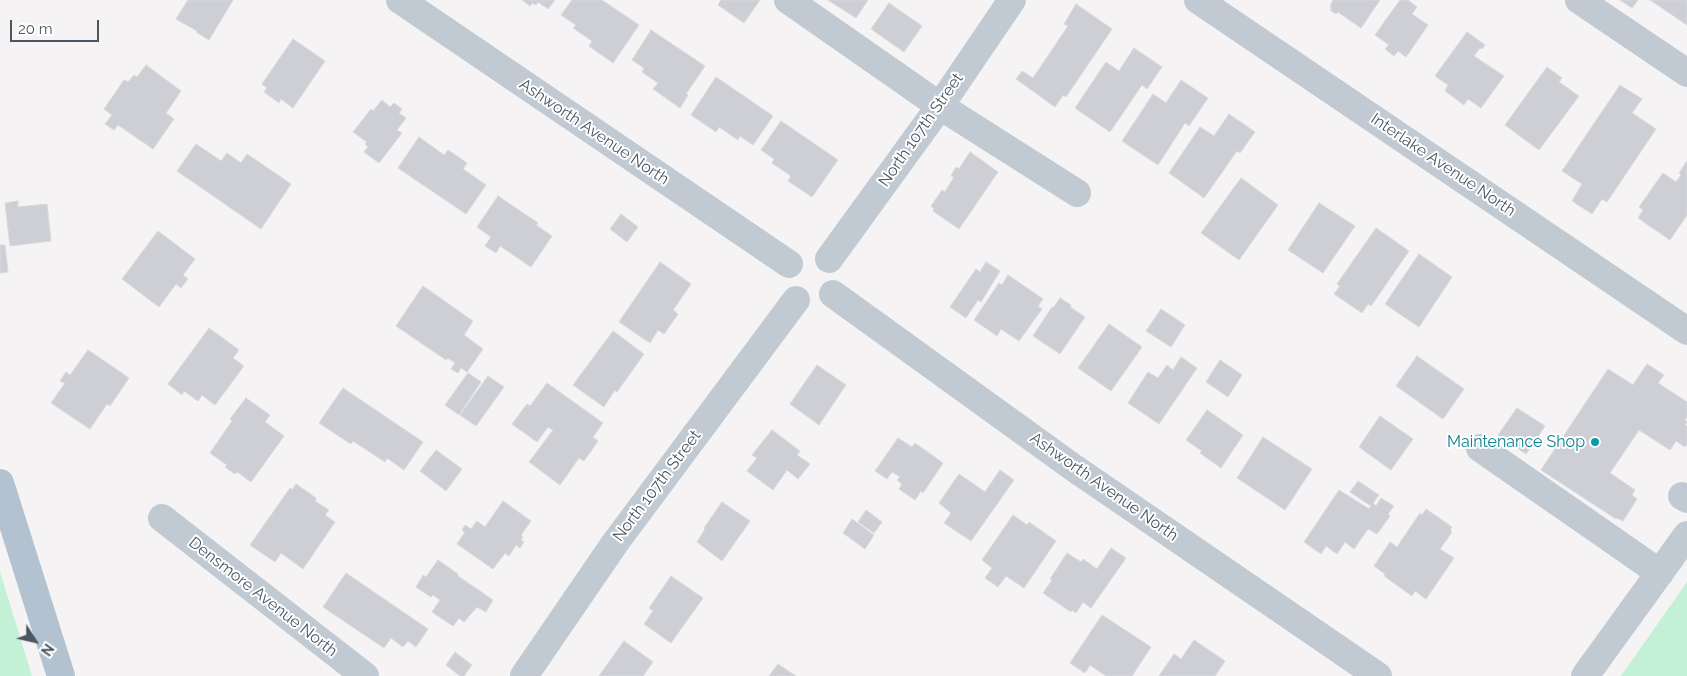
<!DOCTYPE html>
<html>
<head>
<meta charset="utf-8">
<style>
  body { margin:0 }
  #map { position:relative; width:1687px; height:676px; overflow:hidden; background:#f5f3f3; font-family:Raleway,sans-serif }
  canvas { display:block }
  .north { position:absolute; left:10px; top:616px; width:50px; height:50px; -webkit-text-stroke:4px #fff; paint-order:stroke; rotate:125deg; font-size:14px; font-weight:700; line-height:20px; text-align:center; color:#4a5661 }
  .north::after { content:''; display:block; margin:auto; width:18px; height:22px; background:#4a5661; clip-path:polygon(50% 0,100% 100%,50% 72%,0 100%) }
  .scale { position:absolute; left:10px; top:20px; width:89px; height:22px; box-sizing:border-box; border:2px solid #4a5661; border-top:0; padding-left:6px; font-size:15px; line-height:18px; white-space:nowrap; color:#4a5661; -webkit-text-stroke:4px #fff; paint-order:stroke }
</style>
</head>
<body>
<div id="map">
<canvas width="1687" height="676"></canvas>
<div class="north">N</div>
<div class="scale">20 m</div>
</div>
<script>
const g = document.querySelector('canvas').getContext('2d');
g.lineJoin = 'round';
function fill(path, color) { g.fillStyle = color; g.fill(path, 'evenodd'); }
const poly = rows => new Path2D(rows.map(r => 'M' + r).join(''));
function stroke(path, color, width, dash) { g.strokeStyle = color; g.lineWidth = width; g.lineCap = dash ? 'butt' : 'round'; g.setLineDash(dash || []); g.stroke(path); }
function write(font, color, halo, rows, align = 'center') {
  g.font = font + ' Raleway,sans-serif'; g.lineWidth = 4; g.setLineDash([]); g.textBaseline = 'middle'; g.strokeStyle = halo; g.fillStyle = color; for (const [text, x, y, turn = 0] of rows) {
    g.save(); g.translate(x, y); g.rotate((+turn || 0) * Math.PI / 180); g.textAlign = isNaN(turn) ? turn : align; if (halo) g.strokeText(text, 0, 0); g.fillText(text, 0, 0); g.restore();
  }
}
fill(poly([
  [0,572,32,676,0,676],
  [1687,582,1687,676,1621,676]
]), '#c3f1d5');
const building = poly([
  [188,0,233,0,209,40,196,32,197,31,176,19,188,0],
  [522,0,555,0,548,9,538,2,536,5,532,3,530,6,522,0],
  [572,0,602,0,639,25,613,63,589,46,592,41,573,28,576,25,561,15,572,0],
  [721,0,760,0,744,23,718,5,721,0],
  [828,0,868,0,856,18,828,0],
  [1333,0,1380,0,1361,28,1338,12,1336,14,1330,10,1332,8,1330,7,1333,0],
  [1400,0,1408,0,1417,7,1412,14,1428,25,1406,57,1398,51,1394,56,1385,49,1389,45,1375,35,1400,0],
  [1620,0,1638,0,1632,8,1620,0],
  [1650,0,1687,0,1687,25,1650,0],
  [889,3,922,26,904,52,871,29,889,3],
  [1076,4,1112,29,1066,97,1063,95,1055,107,1016,79,1022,71,1033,78,1068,26,1064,24,1076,4],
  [651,30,705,66,686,94,688,95,680,108,653,89,658,83,642,72,644,68,632,60,651,30],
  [1467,32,1485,45,1482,49,1480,48,1474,56,1504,76,1481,108,1468,99,1464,105,1445,91,1448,85,1435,76,1467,32],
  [293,39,325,61,293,108,281,99,279,103,264,92,267,88,262,84,293,39],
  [1134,48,1162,67,1147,89,1142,85,1110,132,1075,108,1106,62,1119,71,1134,48],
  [146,65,181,91,166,113,174,119,153,149,118,125,114,130,105,124,112,115,104,109,124,80,128,82,134,75,137,77,146,65],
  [1547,67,1562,78,1559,82,1579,96,1539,150,1505,125,1547,67],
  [716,77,773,116,753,145,740,136,738,140,719,127,716,132,691,115,716,77],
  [1181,80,1208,98,1189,126,1185,123,1158,165,1122,141,1153,94,1166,103,1181,80],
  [1620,85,1642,99,1632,113,1656,129,1607,202,1602,199,1592,214,1572,201,1582,184,1562,171,1620,85],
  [382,100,390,107,394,103,402,109,399,113,406,118,397,130,402,133,379,163,364,152,368,147,365,144,367,142,353,132,371,109,373,111,382,100],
  [1229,114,1255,132,1240,153,1237,151,1204,198,1169,173,1200,127,1214,136,1229,114],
  [781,121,838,160,812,197,788,181,791,176,772,163,774,159,761,150,781,121],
  [419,137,444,155,448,150,467,163,463,169,486,185,466,214,398,168,419,137],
  [196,144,221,161,227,153,241,163,247,154,291,184,261,229,177,171,196,144],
  [970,152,998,172,959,229,933,211,934,209,931,206,942,190,945,192,954,177,951,176,956,167,959,169,970,152],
  [1687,161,1687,215,1670,240,1638,218,1643,210,1639,207,1663,173,1676,182,1681,175,1679,173,1687,161],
  [1241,178,1278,205,1239,260,1201,233,1241,178],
  [498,196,538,223,536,225,552,236,531,267,500,246,496,253,485,246,491,237,477,227,498,196],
  [18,201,18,207,47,204,51,241,10,246,5,203,18,201],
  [1319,203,1355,226,1323,273,1288,250,1319,203],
  [621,214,638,227,627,242,610,229,621,214],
  [1376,228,1409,251,1371,306,1368,304,1362,313,1334,294,1340,286,1337,284,1376,228],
  [158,231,195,259,183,275,188,279,181,288,176,284,159,307,122,279,158,231],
  [0,245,5,245,8,272,0,273,0,245],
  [1419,254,1452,277,1419,327,1385,304,1419,254],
  [660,262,691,284,673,310,678,314,664,334,658,330,650,343,619,322,660,262],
  [986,262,1000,271,981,302,978,300,966,318,950,307,976,269,980,272,986,262],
  [1008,275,1043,299,1038,306,1042,309,1019,341,1001,329,997,336,974,320,999,283,1002,285,1008,275],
  [423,286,473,321,464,335,483,349,467,372,461,368,458,373,451,369,455,363,448,358,446,360,396,326,423,286],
  [1060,298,1071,305,1070,307,1085,317,1060,354,1033,336,1052,307,1053,308,1060,298],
  [1161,309,1185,325,1171,347,1146,331,1161,309],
  [1109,324,1142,347,1111,391,1078,368,1109,324],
  [209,328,239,350,233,358,244,366,215,405,202,395,198,401,184,391,182,395,168,384,209,328],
  [613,331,644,354,617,392,615,390,604,407,573,385,613,331],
  [88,350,129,378,110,406,107,404,90,429,51,403,65,383,60,381,66,372,70,375,88,350],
  [1417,356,1464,389,1443,419,1396,386,1417,356],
  [1181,357,1197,368,1159,424,1128,403,1148,372,1158,378,1167,365,1173,370,1181,357],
  [1220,360,1242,375,1228,397,1206,382,1220,360],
  [1647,364,1664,375,1658,383,1687,402,1687,417,1685,420,1687,422,1685,425,1687,426,1687,444,1685,447,1676,441,1670,450,1639,430,1610,473,1635,490,1632,495,1637,499,1623,521,1617,518,1616,519,1541,470,1608,369,1633,385,1647,364],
  [817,365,846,385,819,425,790,404,817,365],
  [468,373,481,382,459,415,445,405,468,373],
  [488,376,504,387,476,426,460,415,488,376],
  [547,383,603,423,593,437,598,441,584,461,579,458,560,485,529,462,553,430,548,427,537,442,512,424,527,404,530,406,547,383],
  [343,388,423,442,404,470,387,458,385,462,353,441,351,444,319,423,343,388],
  [246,398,270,415,265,422,284,436,251,482,237,472,235,474,225,467,227,465,210,453,232,421,230,419,246,398],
  [1517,408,1545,426,1526,454,1498,435,1517,408],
  [1207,410,1243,435,1221,468,1200,453,1202,451,1186,440,1207,410],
  [1380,416,1413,439,1391,470,1359,447,1380,416],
  [772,430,800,451,797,455,810,464,798,479,787,470,773,490,747,471,757,458,752,455,772,430],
  [1263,437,1312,469,1285,510,1237,478,1263,437],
  [898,438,912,447,915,443,943,463,923,493,921,491,915,500,899,489,902,484,897,480,900,477,892,472,887,479,875,471,898,438],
  [436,450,462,469,446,491,420,471,436,450],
  [1000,470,1014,480,971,541,944,523,951,513,939,503,959,474,985,492,1000,470],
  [1358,481,1379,495,1373,503,1376,506,1381,498,1394,506,1388,514,1390,516,1377,534,1368,529,1354,549,1345,542,1337,554,1326,546,1321,554,1304,542,1339,490,1369,509,1371,506,1350,492,1358,481],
  [296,484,316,498,315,501,329,510,325,515,335,522,303,569,281,553,275,562,250,545,290,488,292,490,296,484],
  [503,501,531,521,521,535,523,537,521,540,524,542,520,548,516,545,509,556,505,553,493,569,457,544,465,532,462,530,465,525,471,529,477,521,485,527,503,501],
  [722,502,750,521,722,561,697,542,705,529,704,528,722,502],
  [1426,509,1452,527,1450,530,1452,532,1440,549,1454,558,1426,599,1415,591,1412,596,1384,576,1385,574,1374,566,1390,542,1397,547,1420,513,1422,515,1426,509],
  [866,510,882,522,874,533,858,522,866,510],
  [1013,515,1027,525,1029,522,1056,541,1024,588,1006,576,998,587,985,578,992,568,982,560,1013,515],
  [852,519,874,535,865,549,843,533,852,519],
  [1111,548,1126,558,1091,608,1083,602,1076,613,1072,610,1071,612,1043,593,1052,580,1050,579,1067,553,1081,562,1083,559,1097,569,1111,548],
  [438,560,458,574,458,576,493,600,486,612,477,607,464,622,459,618,453,626,432,612,440,600,433,595,431,597,416,587,423,575,426,577,438,560],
  [346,573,428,629,416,647,408,641,403,647,391,638,384,648,323,607,346,573],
  [671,576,703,598,671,643,644,624,653,611,649,608,671,576],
  [1102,615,1151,647,1132,676,1106,676,1090,665,1085,673,1070,663,1102,615],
  [1194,640,1225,661,1215,676,1159,676,1174,654,1181,659,1194,640],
  [624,641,653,662,643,676,599,676,624,641],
  [455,652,472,665,464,676,460,676,446,665,455,652],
  [778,664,796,676,769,676,778,664]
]);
fill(building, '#cdcfd5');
stroke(building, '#d7d9de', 1);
stroke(poly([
  [400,0,789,264],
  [788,0,940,106,1077,193],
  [1198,0,1687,331],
  [1579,0,1687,73],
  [829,259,940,106,1012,0],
  [833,294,1074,468,1378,676],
  [1480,448,1660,573],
  [1682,496,1687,499],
  [162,518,365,676],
  [524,676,615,543,796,300],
  [1585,676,1687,535]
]), '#c1cad2', 28);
stroke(poly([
  [0,483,61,676]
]), '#b3c2d1', 28);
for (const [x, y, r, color] of [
  [1595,442,5,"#0f9aa8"]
]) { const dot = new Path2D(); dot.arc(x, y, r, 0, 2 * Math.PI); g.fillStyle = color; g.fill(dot); stroke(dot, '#fff', 2); }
write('16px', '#4a5661', '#fff', [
  ["North 107th Street",921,130,-55],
  ["Ashworth Avenue North",594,132,34],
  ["Interlake Avenue North",1443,165,34],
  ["North 107th Street",657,486,-53],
  ["Ashworth Avenue North",1104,487,35],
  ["Densmore Avenue North",263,597,38]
]);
write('16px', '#0d838f', '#fff', [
  ["Maintenance Shop",1585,442]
], 'right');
</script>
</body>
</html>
